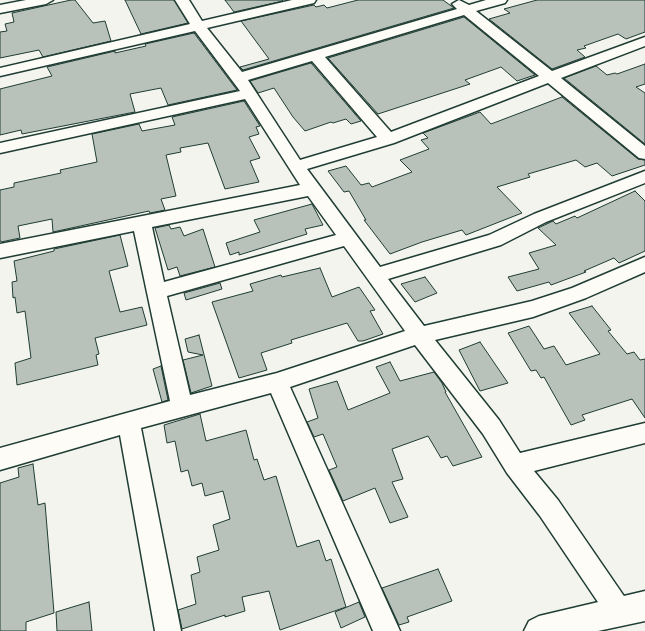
<!DOCTYPE html>
<html>
<head>
<meta charset="utf-8">
<style>
  body { margin:0 }
  canvas { display:block; background:#f4f4ef }
</style>
</head>
<body>
<canvas width="645" height="631"></canvas>
<script>
const g = document.querySelector('canvas').getContext('2d');
g.lineJoin = 'round';
function fill(path, color) { g.fillStyle = color; g.fill(path, 'evenodd'); }
const poly = rows => new Path2D(rows.map(r => 'M' + r).join(''));
function stroke(path, color, width, dash) { g.strokeStyle = color; g.lineWidth = width; g.lineCap = dash ? 'butt' : 'round'; g.setLineDash(dash || []); g.stroke(path); }
const building = poly([
  [71,0,75,0,93,23,105,21,111,41,43,57,39,50,0,58,0,32,7,31,5,24,14,22,12,13,71,0],
  [125,0,174,0,188,23,141,34,125,0],
  [225,0,282,0,283,1,234,12,225,0],
  [358,0,443,0,454,8,243,70,240,67,269,59,241,21,314,5,316,7,324,5,327,8,358,0],
  [537,0,645,0,645,32,626,39,618,34,584,46,586,48,577,50,585,57,552,69,489,19,510,13,504,9,537,0],
  [464,17,535,75,517,81,501,67,465,80,470,84,378,114,328,58,464,17],
  [194,33,237,90,168,105,161,88,130,94,135,112,22,134,21,130,0,135,0,89,52,76,47,67,115,51,115,53,146,46,145,44,194,33],
  [311,63,361,121,351,124,346,119,333,123,331,122,305,131,293,117,274,88,258,93,250,81,311,63],
  [645,64,645,84,636,87,645,93,645,144,564,78,596,66,607,75,615,73,617,74,645,64],
  [562,97,638,159,645,160,645,165,612,176,597,163,585,167,576,160,528,174,530,177,497,187,522,213,466,235,462,230,422,242,390,254,364,220,366,220,349,191,344,192,328,171,346,166,361,185,369,183,372,187,412,172,400,160,429,149,421,140,428,138,423,133,480,112,491,124,562,97],
  [244,101,260,126,256,127,259,134,249,137,260,158,250,161,259,182,225,189,208,143,180,148,181,152,166,155,176,196,161,199,165,210,150,213,149,211,53,232,52,219,18,226,20,238,1,242,0,240,0,190,14,187,14,183,61,173,60,170,97,162,92,134,139,124,142,131,175,125,172,117,244,101],
  [635,191,645,201,645,251,619,263,614,258,584,271,586,272,551,285,549,282,517,291,508,277,539,269,529,253,556,245,538,228,553,221,556,224,575,216,577,218,635,191],
  [312,204,323,225,305,229,307,234,239,255,239,252,230,255,226,243,260,232,254,220,312,204],
  [169,225,171,229,180,227,184,236,203,229,215,267,180,276,177,267,168,270,155,228,169,225],
  [120,235,128,266,109,271,120,312,142,307,147,325,95,338,99,354,96,355,98,365,17,385,15,363,31,358,25,311,17,313,15,297,13,298,12,282,17,281,14,261,54,251,54,249,120,235],
  [320,268,332,297,359,287,375,310,370,311,383,334,363,341,358,341,347,323,291,340,292,343,261,353,267,370,239,378,212,302,253,291,250,284,281,275,282,277,320,268],
  [425,277,437,293,415,302,401,284,425,277],
  [220,283,222,289,186,300,184,293,220,283],
  [592,306,611,330,608,331,627,354,634,352,640,360,645,359,645,418,632,399,582,415,585,420,571,425,544,377,541,378,536,370,531,371,508,333,529,326,544,349,554,346,566,365,600,354,569,313,592,306],
  [199,335,212,386,191,393,183,360,203,355,188,352,185,339,199,335],
  [480,342,508,383,480,391,459,350,480,342],
  [390,362,400,381,434,372,442,383,446,392,445,392,482,457,453,466,447,456,441,458,428,436,392,449,403,479,392,482,408,517,390,523,375,488,343,501,329,470,337,467,323,434,314,437,307,422,318,418,309,389,337,381,348,410,390,393,376,367,390,362],
  [161,366,168,400,162,402,153,369,161,366],
  [200,414,206,441,246,430,254,460,257,459,264,480,276,476,297,547,319,540,326,561,331,559,346,607,280,630,269,591,242,597,245,611,225,617,225,615,182,629,178,610,196,604,191,575,200,572,197,557,219,550,213,525,230,519,223,491,205,496,202,483,192,486,188,470,181,472,175,441,167,443,164,425,200,414],
  [33,464,38,505,45,503,54,613,26,622,26,631,0,631,0,483,19,477,18,468,33,464],
  [438,569,452,601,407,617,409,622,399,625,382,588,438,569],
  [89,602,92,631,57,631,56,612,89,602],
  [359,602,365,617,341,628,335,612,359,602]
]);
fill(building, '#b9c1bb');
stroke(building, '#1f3d34', 1);
const minor = poly([
  [26,0,53,0,46,4,0,13,0,5,26,0],
  [175,0,189,0,202,21,292,0,316,0,314,3,207,28,242,72,457,9,452,4,459,0,469,5,486,0,507,0,505,3,476,11,552,71,645,37,645,46,561,78,645,146,645,159,639,158,548,83,394,143,307,169,380,267,489,235,534,214,645,171,645,183,546,222,501,245,388,279,424,326,532,301,572,288,645,257,645,272,586,298,533,317,435,340,499,420,520,453,645,423,645,443,534,471,558,500,628,602,632,611,628,620,619,624,610,620,540,516,507,473,483,434,415,345,290,387,400,631,373,631,271,393,141,428,181,631,155,631,120,435,0,470,0,448,170,401,134,231,0,258,0,244,300,185,245,99,0,153,0,143,240,91,195,31,0,76,0,68,190,24,175,0],
  [464,15,539,76,391,132,325,57,464,15],
  [312,61,377,137,300,160,248,80,312,61],
  [308,196,336,235,164,282,152,227,308,196],
  [344,246,405,331,277,373,190,395,167,296,344,246]
]);
const tertiary = poly([
  [645,591,645,621,598,631,524,631,529,621,539,616,645,591]
]);
stroke(minor, '#1f3d34', 3);
stroke(tertiary, '#1f3d34', 3);
fill(minor, '#fdfcf7');
fill(tertiary, '#fdfcf7');
</script>
</body>
</html>
